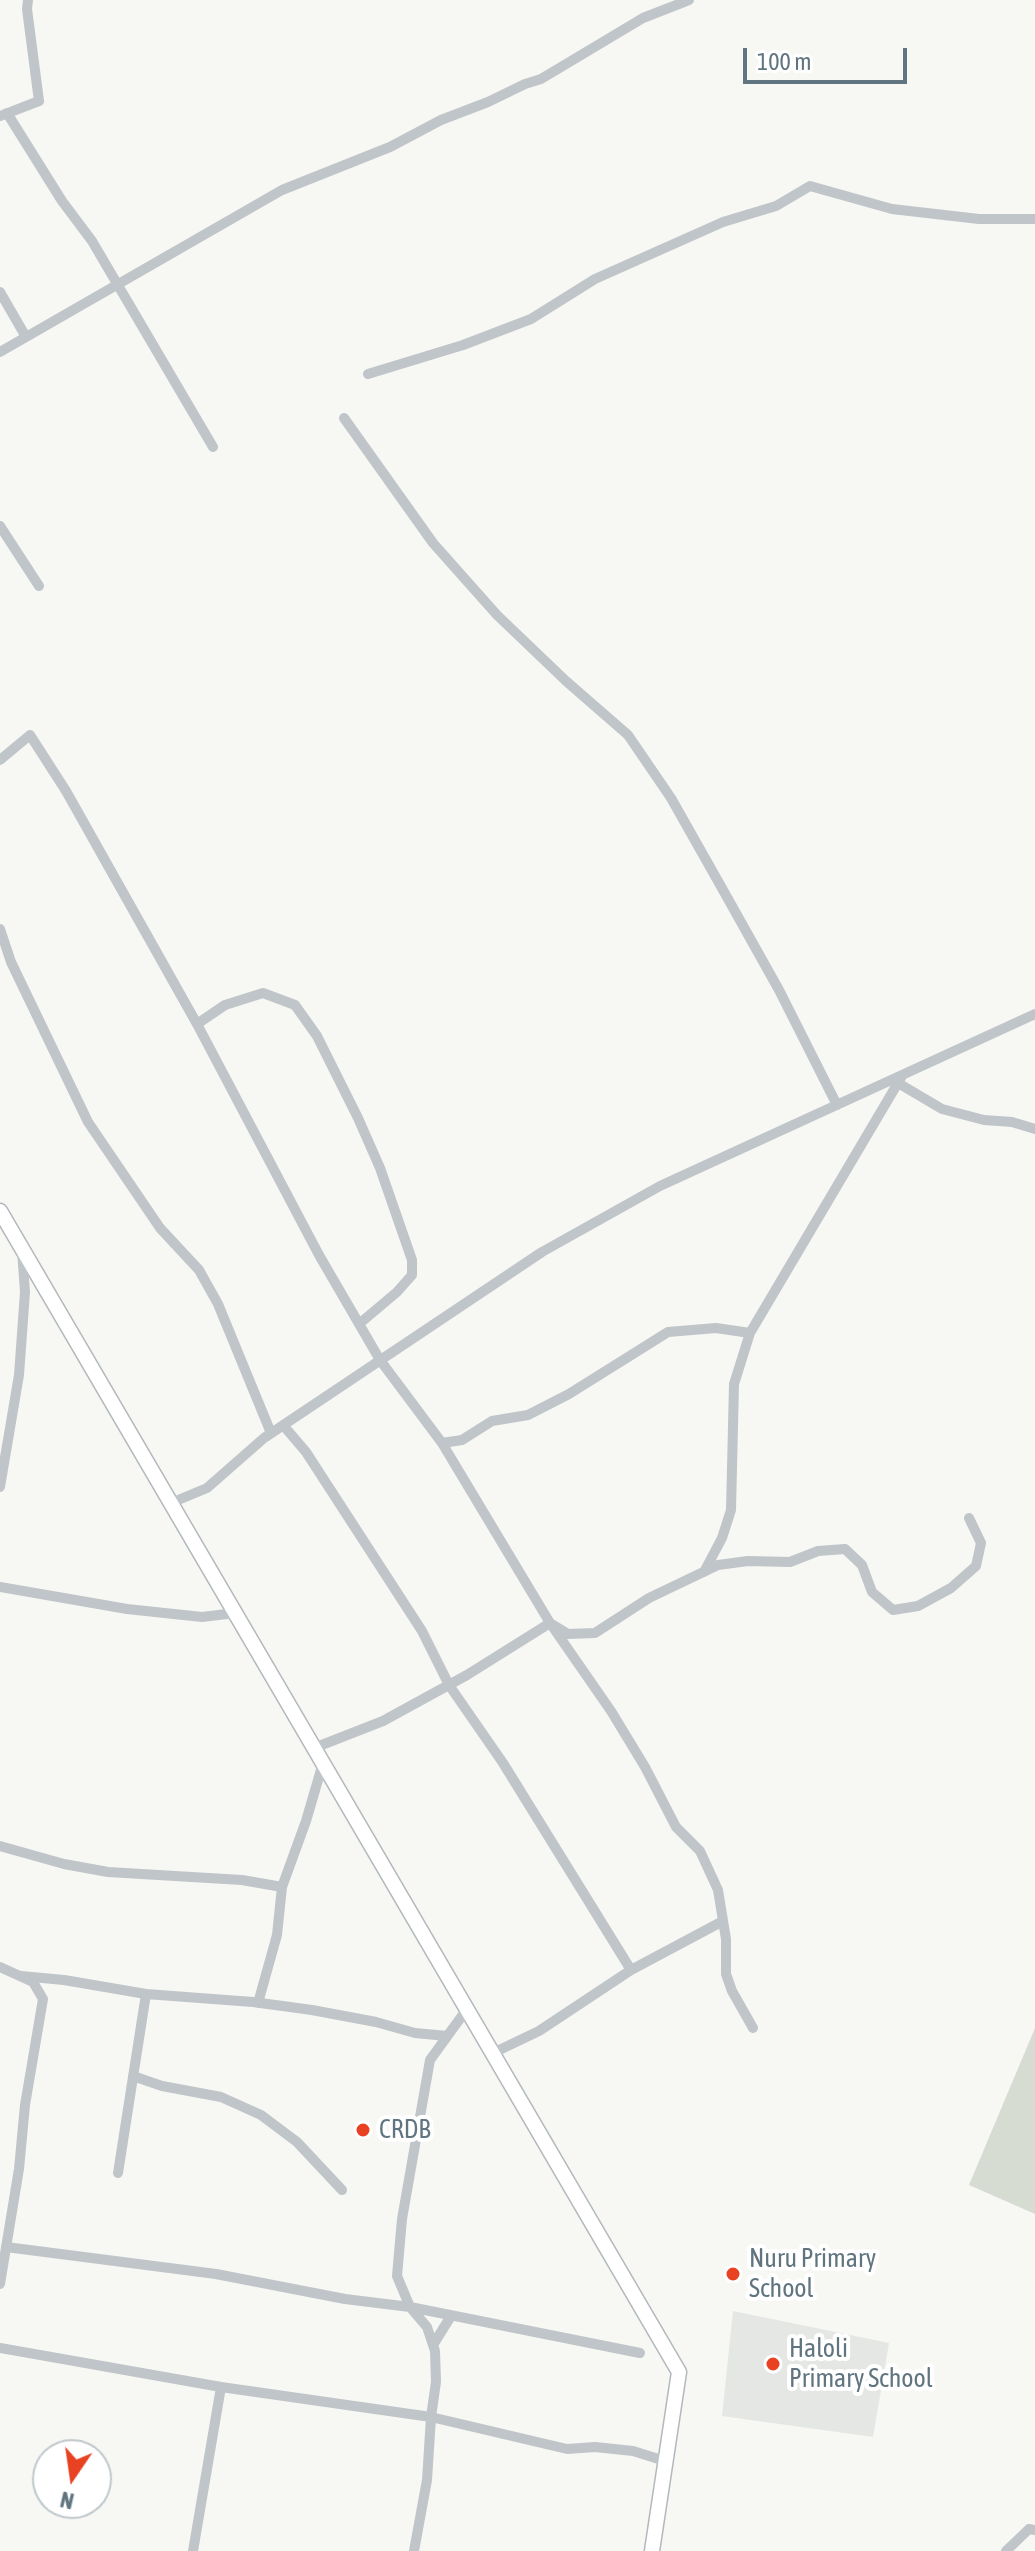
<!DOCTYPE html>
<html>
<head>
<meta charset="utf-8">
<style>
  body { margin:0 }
  #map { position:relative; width:1035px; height:2551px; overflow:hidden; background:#f7f7f4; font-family:"Asap Condensed",sans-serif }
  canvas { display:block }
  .north { position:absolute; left:32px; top:2439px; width:80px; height:80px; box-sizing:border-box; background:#fff; border:2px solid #c0c8cc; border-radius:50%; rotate:193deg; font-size:22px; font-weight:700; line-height:32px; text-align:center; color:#617580 }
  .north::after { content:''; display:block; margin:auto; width:28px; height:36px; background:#e84223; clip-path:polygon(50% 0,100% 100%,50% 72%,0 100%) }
  .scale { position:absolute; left:743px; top:48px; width:164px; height:36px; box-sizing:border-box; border:4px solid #617580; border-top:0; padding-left:10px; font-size:24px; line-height:28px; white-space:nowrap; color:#617580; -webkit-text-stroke:6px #fff; paint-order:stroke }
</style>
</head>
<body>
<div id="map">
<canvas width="1035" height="2551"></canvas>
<div class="north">N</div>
<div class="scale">100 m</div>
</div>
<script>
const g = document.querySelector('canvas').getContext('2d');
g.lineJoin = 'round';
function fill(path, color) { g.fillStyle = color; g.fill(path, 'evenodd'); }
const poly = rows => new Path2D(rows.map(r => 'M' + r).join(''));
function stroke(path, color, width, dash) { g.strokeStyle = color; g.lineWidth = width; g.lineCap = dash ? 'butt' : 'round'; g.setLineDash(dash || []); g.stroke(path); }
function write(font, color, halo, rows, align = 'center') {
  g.font = font + ' "Asap Condensed",sans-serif'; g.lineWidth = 8; g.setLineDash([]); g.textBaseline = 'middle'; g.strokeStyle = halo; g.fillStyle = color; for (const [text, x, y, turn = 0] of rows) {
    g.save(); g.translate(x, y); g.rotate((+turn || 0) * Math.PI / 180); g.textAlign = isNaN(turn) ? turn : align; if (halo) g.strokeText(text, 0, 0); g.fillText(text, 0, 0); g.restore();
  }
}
fill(poly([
  [733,2311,889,2343,873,2437,722,2416]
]), '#e5e7e5');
fill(poly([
  [1035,2028,1035,2214,969,2185]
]), '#d7dcd3');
const secondary = poly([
  [0,1211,679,2372,652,2551]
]);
stroke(secondary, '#b2b9bd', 17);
stroke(poly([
  [7,113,62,201,92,241,213,447],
  [0,116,39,101,27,9,28,0],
  [0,292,26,337],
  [0,352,282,190,390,147,441,120,488,102,525,84,541,79,643,18,689,0],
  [368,374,463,345,531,319,595,279,723,222,776,206,810,186,892,209,979,219,1035,219],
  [344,418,433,543,497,615,566,681,628,735,671,798,723,890,779,990,837,1105],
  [0,526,39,586],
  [0,760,30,735,66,791,197,1024,319,1255,380,1360,442,1443,550,1623,611,1711,645,1767,676,1827,700,1851,718,1890,726,1939,726,1974,732,1991,753,2028],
  [0,929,11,962,88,1122,160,1228,199,1270,218,1304,271,1433],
  [197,1024,225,1005,263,993,295,1005,317,1036,358,1118,380,1168,412,1260,412,1275,397,1292,359,1324],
  [898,1083,942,1109,984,1120,1012,1122,1035,1129],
  [283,1425,306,1452,422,1631,449,1685,503,1763,631,1970],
  [442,1443,462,1440,492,1421,528,1415,569,1394,668,1332,716,1328,750,1333],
  [0,1487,19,1375,25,1292,22,1251],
  [171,1503,207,1488,264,1438,542,1252,660,1186,1035,1014],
  [704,1572,722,1538,731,1510,734,1384,750,1333,902,1076],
  [0,1587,127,1609,202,1617,235,1613],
  [314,1748,383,1721,467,1675,550,1623,568,1634,595,1633,649,1598,718,1565,748,1561,790,1562,818,1551,845,1549,862,1565,872,1592,893,1610,918,1606,951,1588,976,1566,981,1543,969,1518],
  [0,1846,64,1864,108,1872,242,1880,282,1887],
  [0,1967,33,1982,43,1999,25,2105,19,2169,0,2284],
  [21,1976,64,1980,146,1994,253,2002,312,2010,376,2022,415,2033,447,2036],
  [258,2003,277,1935,282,1887,306,1821,323,1763],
  [467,2009,430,2060,402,2219,397,2276,410,2307,427,2327,435,2351,436,2382,431,2417,567,2449,595,2447,633,2451,665,2461],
  [493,2053,539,2031,631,1970,723,1921],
  [133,2076,162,2086,221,2097,261,2115,297,2142,342,2190],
  [118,2173,146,1994],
  [6,2247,216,2274,345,2299,410,2307,640,2353],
  [433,2345,451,2316],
  [0,2348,221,2387],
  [193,2551,221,2387,431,2417,427,2480,414,2551],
  [1006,2551,1029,2529,1035,2530]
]), '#bfc5c8', 10);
stroke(secondary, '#fff', 14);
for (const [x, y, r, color] of [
  [363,2130,8,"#e84223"],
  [733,2274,8,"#e84223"],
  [773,2364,8,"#e84223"]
]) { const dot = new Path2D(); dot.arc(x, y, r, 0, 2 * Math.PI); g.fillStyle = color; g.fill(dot); stroke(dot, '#fff', 3); }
write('26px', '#617580', '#fff', [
  ["CRDB",379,2130],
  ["Nuru Primary",749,2259],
  ["School",749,2289],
  ["Haloli",789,2349],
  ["Primary School",789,2379]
], 'left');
</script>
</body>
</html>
